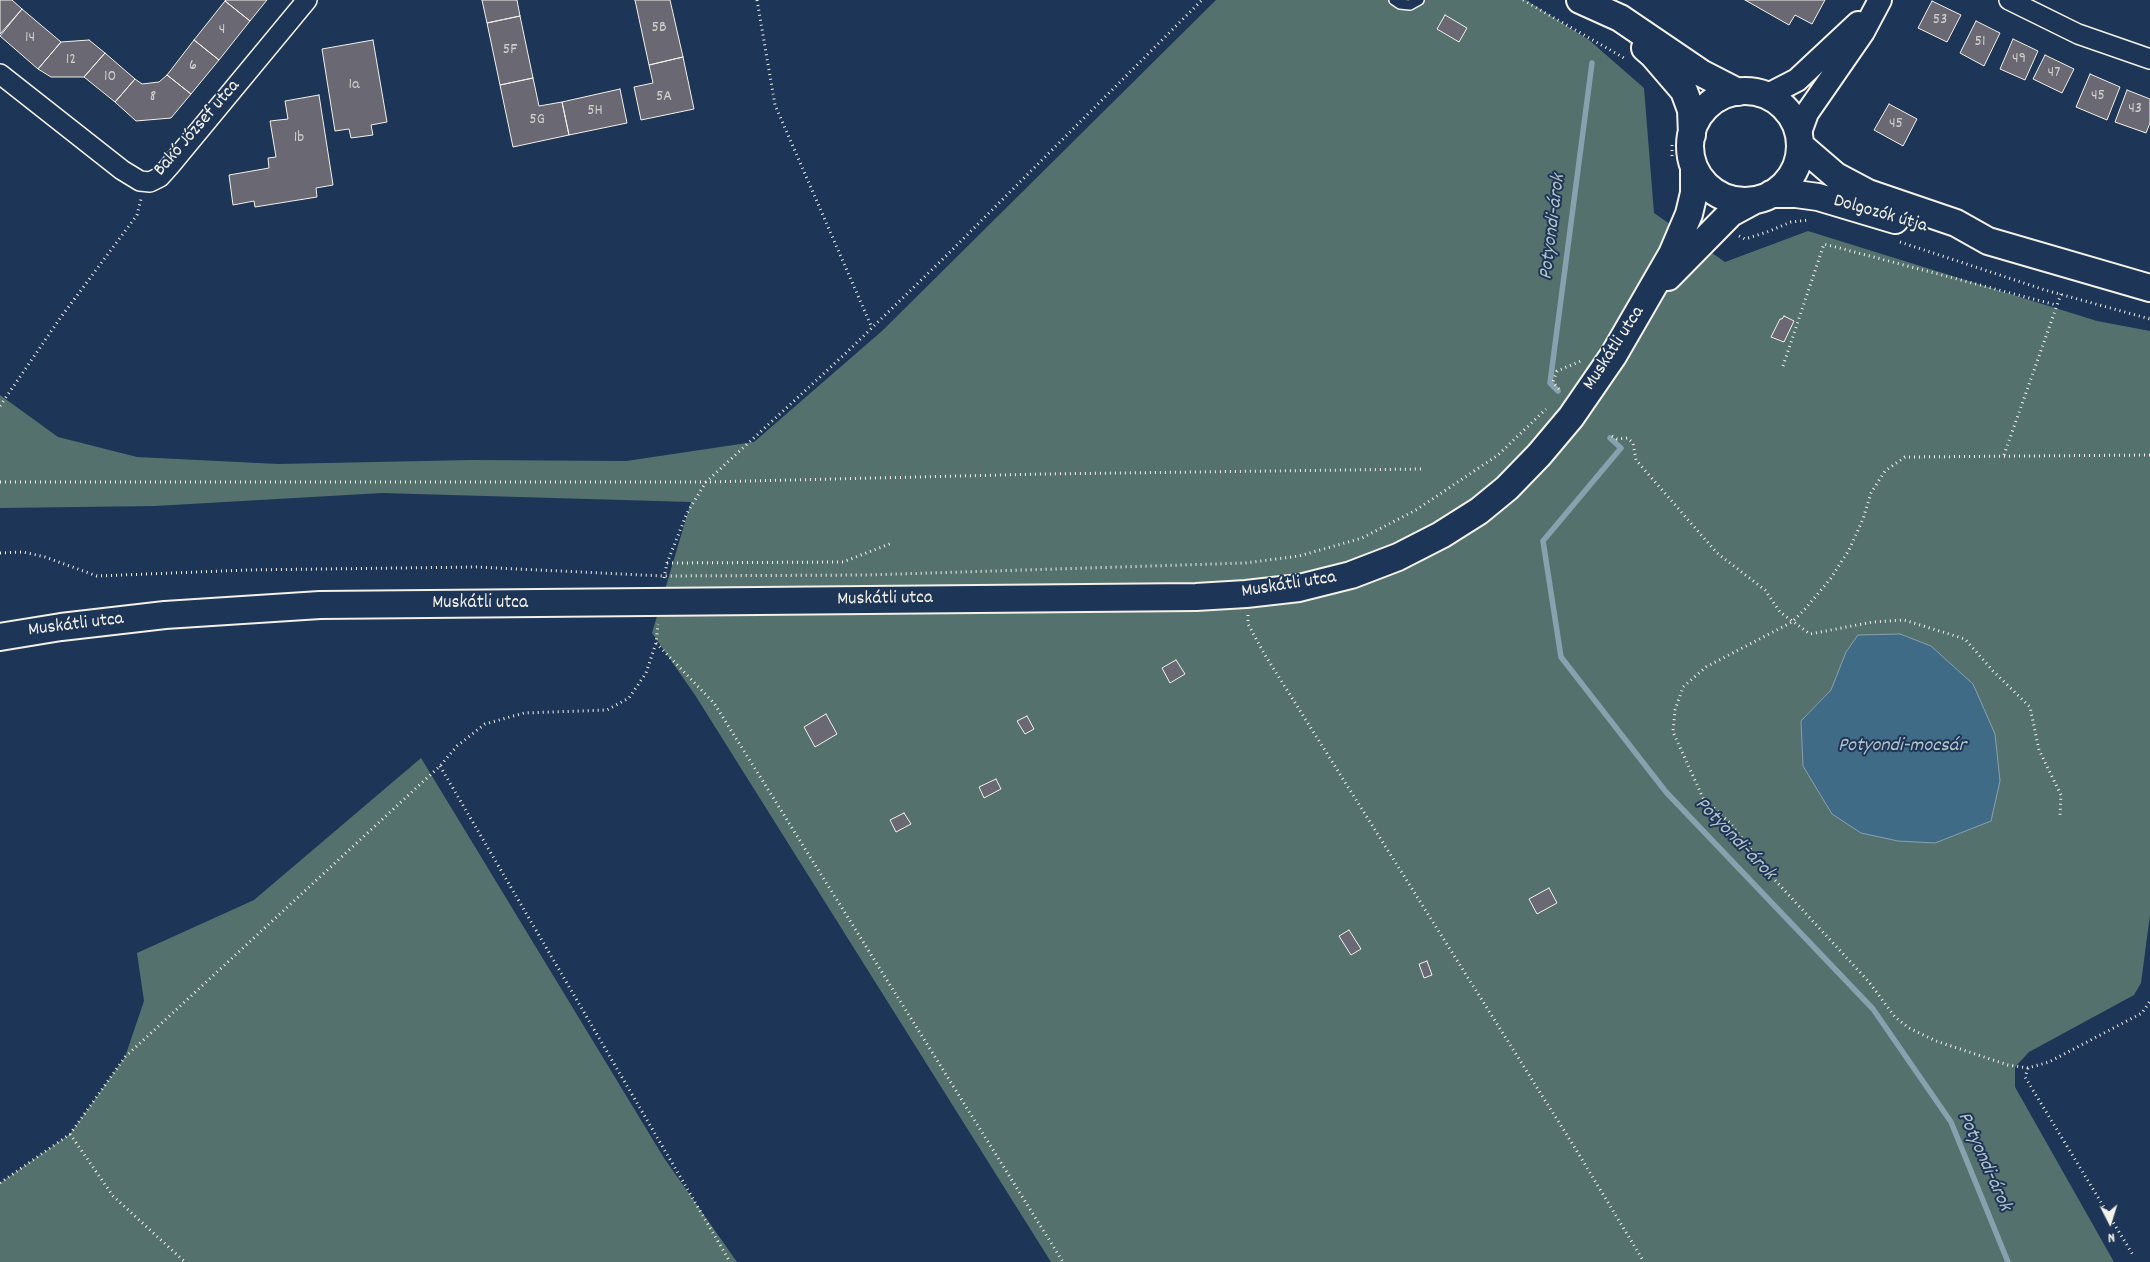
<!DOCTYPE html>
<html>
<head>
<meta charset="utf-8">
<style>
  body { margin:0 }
  #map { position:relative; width:2150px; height:1262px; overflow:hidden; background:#1d3557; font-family:Dekko,sans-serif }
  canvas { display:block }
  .north { position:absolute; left:2085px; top:1197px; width:50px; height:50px; -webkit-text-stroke:4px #1d3557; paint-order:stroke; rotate:175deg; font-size:14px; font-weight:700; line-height:20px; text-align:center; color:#f4f1e8 }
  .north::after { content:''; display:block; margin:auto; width:18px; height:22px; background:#f4f1e8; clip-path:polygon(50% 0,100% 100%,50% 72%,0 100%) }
</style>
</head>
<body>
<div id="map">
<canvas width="2150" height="1262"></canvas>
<div class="north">N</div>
</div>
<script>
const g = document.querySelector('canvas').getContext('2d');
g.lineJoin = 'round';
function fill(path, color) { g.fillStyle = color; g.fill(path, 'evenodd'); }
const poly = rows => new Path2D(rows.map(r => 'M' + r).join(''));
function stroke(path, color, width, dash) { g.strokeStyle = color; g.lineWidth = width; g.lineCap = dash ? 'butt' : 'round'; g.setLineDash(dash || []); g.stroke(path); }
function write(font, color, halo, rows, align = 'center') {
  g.font = font + ' Dekko,sans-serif'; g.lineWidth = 4; g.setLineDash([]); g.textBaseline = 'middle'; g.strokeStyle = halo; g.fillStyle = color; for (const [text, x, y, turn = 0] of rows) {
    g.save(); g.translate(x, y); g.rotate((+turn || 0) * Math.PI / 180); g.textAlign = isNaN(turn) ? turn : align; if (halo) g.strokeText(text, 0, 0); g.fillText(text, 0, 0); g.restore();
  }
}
fill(poly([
  [1216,0,1526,0,1589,40,1644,88,1654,213,1725,262,1808,231,2097,321,2150,331,2150,915,2141,983,2134,995,2029,1052,2015,1067,2015,1087,2114,1262,1051,1262,695,695,652,633,691,502,382,493,155,506,0,508,0,395,58,437,137,457,278,464,472,460,626,461,754,442,882,331],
  [1831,690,1991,821,1968,829,1803,766,1801,721],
  [421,758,664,1158,737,1262,0,1262,0,1183,70,1134,125,1057,144,1001,137,953,254,900]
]), '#55716e');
const water = poly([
  [1900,634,1931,646,1973,684,1995,734,2000,781,1991,821,1935,843,1898,841,1861,833,1832,814,1803,766,1801,721,1831,690,1846,652,1858,635,1900,634]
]);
fill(water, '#406b87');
stroke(water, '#88a1ae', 1);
stroke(poly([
  [1558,391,1550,383,1592,63],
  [1610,438,1621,448,1543,541,1561,657,1666,792,1873,1009,1951,1122,2008,1262]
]), '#88a1ae', 5.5);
const building = poly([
  [0,0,12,0,22,9,0,34,0,0],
  [226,0,267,0,250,21,225,1,226,0],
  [482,0,517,0,520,16,487,23,482,0],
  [635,0,670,0,683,57,649,65,635,0],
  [1745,0,1825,0,1812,24,1795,15,1789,25,1745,0],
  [225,1,250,21,219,60,194,40,225,1],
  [1932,1,1961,15,1947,42,1918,28,1932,1],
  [22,9,61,42,38,69,0,36,22,9],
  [1445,15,1467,28,1459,42,1437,29,1445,15],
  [520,16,533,78,500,85,487,23,520,16],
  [1976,21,2000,33,1984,66,1960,53,1976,21],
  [2013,39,2038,51,2025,80,2000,69,2013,39],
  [89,40,105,53,84,77,51,77,38,69,61,42,89,40],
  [194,40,219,60,191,94,167,75,194,40],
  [373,40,387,122,371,125,373,135,351,138,349,129,335,131,322,49,373,40],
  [105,53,135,79,115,102,84,77,105,53],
  [2045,55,2074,69,2062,93,2033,79,2045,55],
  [683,57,694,109,641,120,634,87,653,83,649,65,683,57],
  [2090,74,2120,87,2107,120,2076,107,2090,74],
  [167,75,191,94,171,118,136,121,115,102,135,79,142,84,159,82,167,75],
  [533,78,539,106,562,102,569,135,513,147,500,85,533,78],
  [620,89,627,123,569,135,562,102,620,89],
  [2127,90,2150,99,2150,123,2146,133,2115,122,2127,90],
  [319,95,333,185,316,188,317,197,255,207,254,201,233,205,229,175,269,168,268,158,276,157,270,121,288,119,285,101,319,95],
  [1889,104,1917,119,1903,146,1874,130,1889,104],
  [1784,316,1794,321,1784,342,1771,337,1780,319,1782,319,1784,316],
  [1176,660,1185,674,1170,683,1162,668,1176,660],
  [826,714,837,734,815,747,804,727,826,714],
  [1027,716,1034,729,1025,734,1017,721,1027,716],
  [996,779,1001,789,984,798,979,787,996,779],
  [904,813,911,824,896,832,890,820,904,813],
  [1549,888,1557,903,1537,914,1529,899,1549,888],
  [1349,930,1361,949,1351,955,1339,936,1349,930],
  [1427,961,1432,975,1424,978,1419,964,1427,961]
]);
fill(building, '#696873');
stroke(building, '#f4f1e8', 1);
const service = poly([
  [1394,0,1400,4,1410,5,1419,0]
]);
const minor = poly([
  [2009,0,2078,34,2150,59],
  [0,74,122,170,140,181,150,182,160,177,169,167,307,0]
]);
const tertiary = poly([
  [1766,96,1797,80,1858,23],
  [1799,135,1807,113,1863,32,1880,0]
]);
const secondary = poly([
  [1580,0,1620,18,1701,73,1738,92],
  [1645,48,1653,55,1684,91,1691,110,1692,135],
  '1690 146a55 55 0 1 1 110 0a55 55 0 1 1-110 0Z',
  [1800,145,1836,176,1868,193,1956,223,1988,241,2150,288],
  [1771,194,1796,194,1818,197,1895,220],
  [1668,277,1731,213,1755,200],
  [0,637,61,627,165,615,320,605,1196,597,1246,594,1299,588,1351,575,1398,557,1441,535,1479,511,1507,488,1539,455,1571,417,1613,356,1672,254,1689,214,1694,193,1694,167]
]);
stroke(service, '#f4f1e8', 12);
stroke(minor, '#f4f1e8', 22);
stroke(tertiary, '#f4f1e8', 26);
stroke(secondary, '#f4f1e8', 30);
stroke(poly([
  [757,0,775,105,872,328],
  [1523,0,1624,58],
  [1672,145,1672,159],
  [1739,236,1745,239,1767,232,1791,222,1809,220],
  [1900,242,2045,290,2150,319],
  [1783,366,1824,244,2056,305],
  [1559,389,1553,382,1557,371,1581,361],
  [0,406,61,317,137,215,141,199],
  [1612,436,1617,439,1628,438,1633,443,1636,460,1717,553,1765,590,1780,612,1810,634,1873,622,1904,620,1965,639,1993,671,2030,707,2039,750,2061,795,2060,815],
  [2004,455,2061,294],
  [2150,455,1905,457,1885,471,1871,493,1863,519,1849,550,1831,578,1806,608,1792,622,1706,667,1683,687,1675,710,1673,732,1703,798,1730,823,1774,879,1869,982,1895,1017,1909,1028,1936,1041,2008,1065,2028,1068,2049,1062,2142,1013,2150,1001],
  [0,482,706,482,1044,474,1423,469],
  [0,553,23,552,45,557,97,576,247,570,476,567,664,576,867,575,1245,563,1299,556,1362,538,1416,510,1498,455,1546,409],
  [667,563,843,562,892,543],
  [664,578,667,563,687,513,706,482,846,353,947,255,1202,0],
  [1248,615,1248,624,1265,655,1575,1148,1644,1262],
  [656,643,714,703,1063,1262],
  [440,766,730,1262],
  [2028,1068,2025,1077,2133,1255],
  [70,1134,113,1196,185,1262],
  [0,1183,70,1134,125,1057,440,766,457,746,485,724,524,713,607,710,629,698,646,673,656,643,658,624]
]), '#f4f1e8', 3, [1, 4]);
stroke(service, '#1d3557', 9);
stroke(minor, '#1d3557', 19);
stroke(tertiary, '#1d3557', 22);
stroke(secondary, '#1d3557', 26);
write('16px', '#d1cfcb', null, [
  ["53",1940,21],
  ["5B",659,29],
  ["4",222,31],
  ["14",30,39],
  ["51",1980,43],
  ["5F",510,51],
  ["49",2019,60],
  ["12",71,61],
  ["6",193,67],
  ["47",2054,74],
  ["10",110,78],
  ["1a",354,86],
  ["45",2098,97],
  ["8",153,98],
  ["5A",664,98],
  ["43",2135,110],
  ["5H",595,112],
  ["5G",537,121],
  ["45",1896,125],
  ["1b",299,139]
]);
write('19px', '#f4f1e8', '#1d3557', [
  ["Bakó József utca",198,129,-49],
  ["Dolgozók útja",1880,215,16],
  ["Muskátli utca",1615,349,-57],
  ["Muskátli utca",1289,586,-9],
  ["Muskátli utca",885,600,-1],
  ["Muskátli utca",480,604],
  ["Muskátli utca",76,626,-7]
]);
write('italic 20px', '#b5c2c6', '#1d3557', [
  ["Potyondi-árok",1554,227,-83],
  ["Potyondi-mocsár",1902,747],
  ["Potyondi-árok",1734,840,46],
  ["Potyondi-árok",1983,1162,66]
]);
</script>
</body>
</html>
